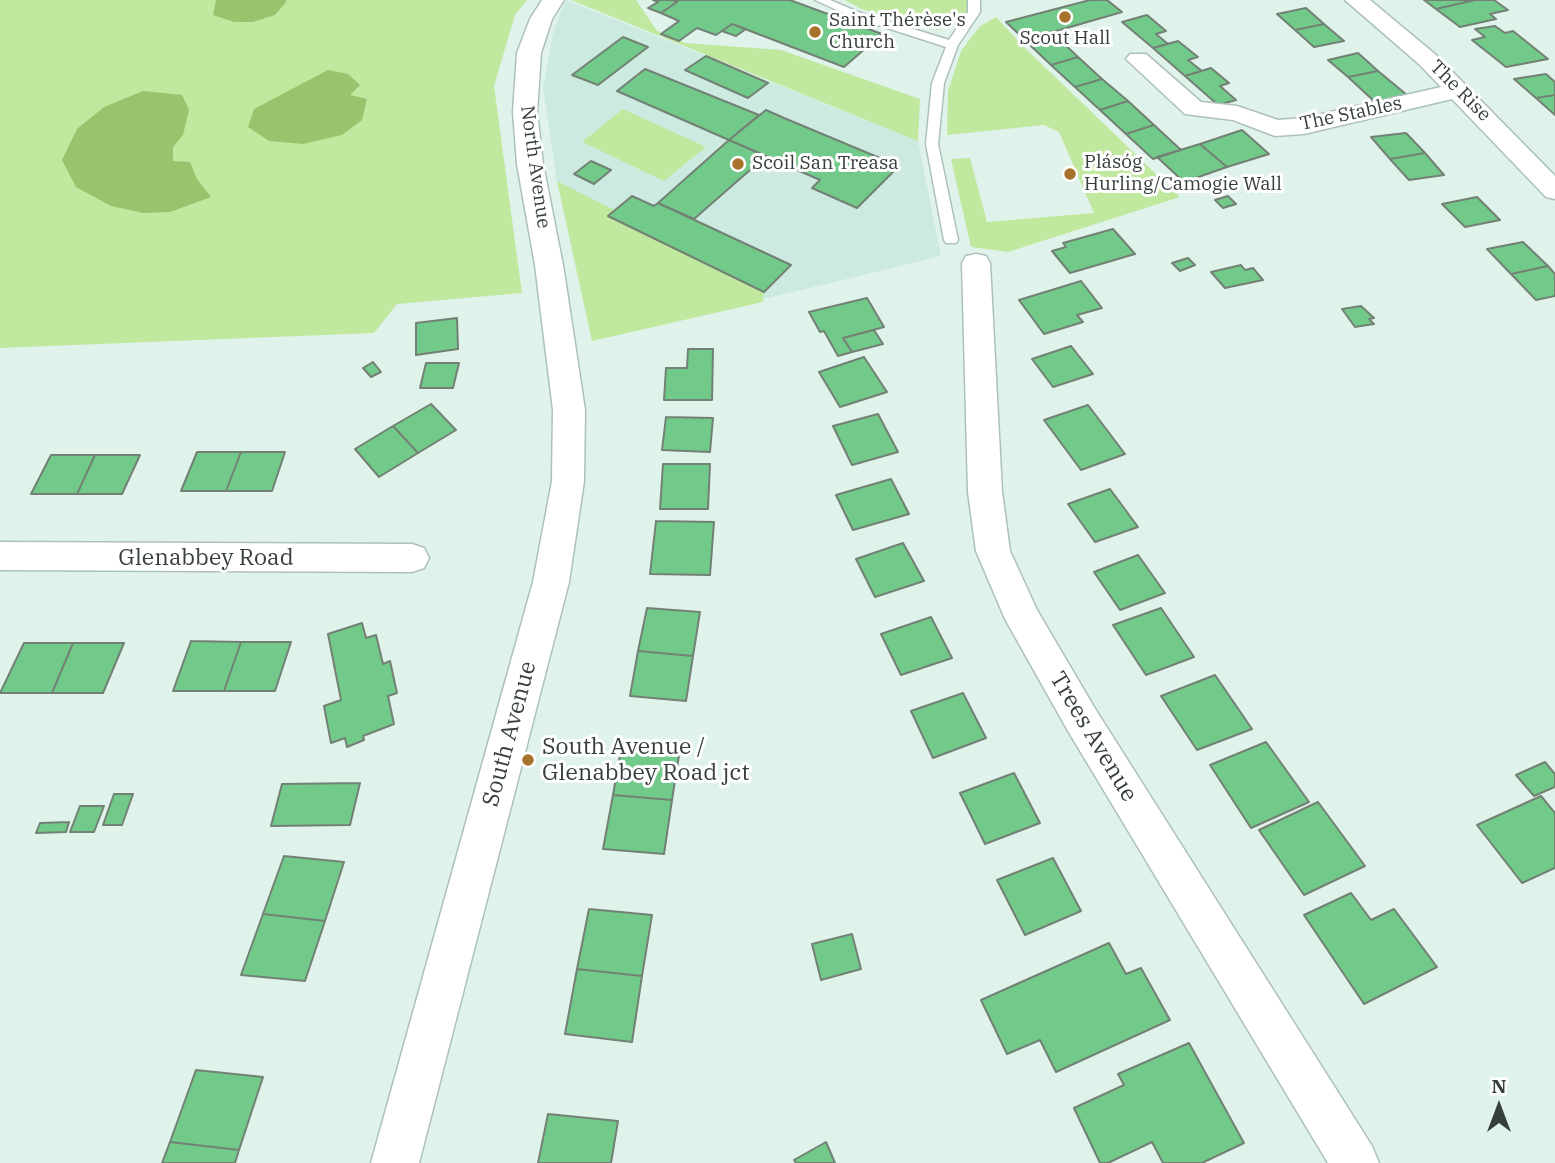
<!DOCTYPE html>
<html>
<head>
<meta charset="utf-8">
<style>
  body { margin:0 }
  #map { position:relative; width:1555px; height:1163px; overflow:hidden; background:#dff3eb; font-family:"IBM Plex Serif",serif }
  canvas { display:block }
  .north { position:absolute; left:1464px; top:1072px; width:70px; height:70px; -webkit-text-stroke:5px #fff; paint-order:stroke; rotate:0deg; font-size:19px; font-weight:700; line-height:28px; text-align:center; color:#373f3c }
  .north::after { content:''; display:block; margin:auto; width:24px; height:32px; background:#373f3c; clip-path:polygon(50% 0,100% 100%,50% 72%,0 100%) }
</style>
</head>
<body>
<div id="map">
<canvas width="1555" height="1163"></canvas>
<div class="north">N</div>
</div>
<script>
const g = document.querySelector('canvas').getContext('2d');
g.lineJoin = 'round';
function fill(path, color) { g.fillStyle = color; g.fill(path, 'evenodd'); }
const poly = rows => new Path2D(rows.map(r => 'M' + r).join(''));
function stroke(path, color, width, dash) { g.strokeStyle = color; g.lineWidth = width; g.lineCap = dash ? 'butt' : 'round'; g.setLineDash(dash || []); g.stroke(path); }
function write(font, color, halo, rows, align = 'center') {
  g.font = font + ' "IBM Plex Serif",serif'; g.lineWidth = 6; g.setLineDash([]); g.textBaseline = 'middle'; g.strokeStyle = halo; g.fillStyle = color; for (const [text, x, y, turn = 0] of rows) {
    g.save(); g.translate(x, y); g.rotate((+turn || 0) * Math.PI / 180); g.textAlign = isNaN(turn) ? turn : align; if (halo) g.strokeText(text, 0, 0); g.fillText(text, 0, 0); g.restore();
  }
}
fill(poly([
  [566,0,918,141,941,256,592,341,557,181,543,88,554,29]
]), '#cdeae0');
fill(poly([
  [0,0,527,0,515,15,494,86,522,293,397,304,374,333,0,348],
  [571,0,636,0,657,31,685,43,781,50,920,99,918,141],
  [845,0,968,0,968,20,937,30,891,19,859,8],
  [996,17,1025,48,1180,197,1008,252,971,247,951,159,970,158,987,222,1094,213,1059,132,1044,125,947,135,948,91,961,51,980,26],
  [623,109,706,147,664,181,582,142],
  [557,181,614,210,609,216,764,292,763,302,592,341]
]), '#c1e89f');
fill(poly([
  [216,0,286,0,286,2,275,15,253,22,234,22,213,15],
  [328,70,348,74,360,85,350,95,367,99,362,120,342,135,303,144,269,141,248,127,254,109],
  [143,91,182,95,189,110,183,135,173,147,173,161,190,162,197,179,211,197,170,212,143,213,111,206,76,187,62,160,77,129,104,107]
]), '#97c46c');
const building = poly([
  [653,0,673,0,677,2,661,13,648,8,658,2,653,0],
  [673,0,790,0,882,34,844,67,732,24,716,35,697,28,679,41,661,34,679,21,661,13,677,2,673,0],
  [1090,0,1107,0,1122,12,1025,40,1006,22,1090,0],
  [1424,0,1475,0,1436,9,1424,0],
  [1475,0,1494,0,1508,10,1490,14,1496,19,1460,27,1436,9,1475,0],
  [1306,8,1324,24,1295,30,1277,14,1306,8],
  [1147,15,1166,31,1156,34,1168,44,1153,48,1122,22,1147,15],
  [732,24,746,29,736,36,722,31,732,24],
  [1324,24,1344,41,1314,47,1295,30,1324,24],
  [1495,26,1505,33,1513,31,1548,59,1506,67,1472,40,1485,37,1475,29,1495,26],
  [623,37,648,47,598,85,572,75,623,37],
  [1059,39,1078,57,1051,65,1031,46,1059,39],
  [1178,41,1198,57,1188,60,1202,71,1185,76,1153,48,1178,41],
  [1358,53,1378,71,1348,77,1328,60,1358,53],
  [706,56,768,83,748,98,685,70,706,56],
  [1078,57,1102,79,1075,87,1051,65,1078,57],
  [1211,68,1229,83,1220,86,1236,100,1218,105,1185,76,1211,68],
  [645,69,759,115,729,140,617,91,645,69],
  [1378,71,1407,95,1375,102,1348,77,1378,71],
  [1546,74,1555,82,1555,95,1536,98,1514,79,1546,74],
  [1102,79,1128,101,1100,110,1075,87,1102,79],
  [1555,95,1555,115,1536,98,1555,95],
  [1128,101,1154,125,1126,134,1100,110,1128,101],
  [766,110,784,118,899,166,857,208,812,188,820,180,729,140,766,110],
  [1154,125,1181,150,1153,159,1126,134,1154,125],
  [1242,130,1269,154,1227,167,1200,144,1242,130],
  [1406,133,1425,153,1390,159,1371,137,1406,133],
  [729,140,766,156,694,219,658,203,729,140],
  [1200,144,1227,167,1184,182,1157,157,1200,144],
  [1425,153,1444,175,1409,180,1390,159,1425,153],
  [591,161,611,170,594,184,574,174,591,161],
  [632,196,654,206,658,203,791,265,764,292,608,216,632,196],
  [1228,196,1236,204,1223,208,1215,200,1228,196],
  [1477,197,1500,220,1465,227,1442,204,1477,197],
  [1113,229,1135,254,1070,273,1052,251,1066,247,1063,243,1113,229],
  [1523,242,1548,266,1511,274,1487,249,1523,242],
  [1188,258,1195,265,1180,271,1172,263,1188,258],
  [1241,265,1245,270,1253,268,1263,280,1225,288,1211,272,1241,265],
  [1548,266,1555,274,1555,296,1536,300,1511,274,1548,266],
  [1081,281,1102,308,1077,315,1083,322,1044,334,1019,300,1081,281],
  [867,298,884,327,843,338,852,352,838,356,824,331,820,332,809,312,867,298],
  [1361,306,1374,318,1369,319,1374,324,1355,327,1342,309,1361,306],
  [457,318,458,349,416,355,416,323,457,318],
  [874,330,883,344,852,352,843,338,874,330],
  [1071,346,1093,374,1053,387,1032,359,1071,346],
  [688,349,713,349,712,400,664,400,666,368,687,368,688,349],
  [864,357,887,392,840,407,819,372,864,357],
  [373,362,381,372,371,377,363,368,373,362],
  [426,363,459,363,453,388,420,388,426,363],
  [431,404,456,430,418,453,393,426,431,404],
  [1088,405,1125,454,1081,470,1044,420,1088,405],
  [878,414,898,452,852,465,833,426,878,414],
  [666,417,713,418,710,452,662,450,666,417],
  [393,426,418,453,379,477,355,449,393,426],
  [197,452,241,452,226,491,181,491,197,452],
  [241,452,285,452,272,491,226,491,241,452],
  [51,455,95,455,77,494,31,494,51,455],
  [95,455,140,455,122,494,77,494,95,455],
  [663,464,710,464,708,509,660,509,663,464],
  [891,479,909,514,853,530,836,495,891,479],
  [1110,489,1138,527,1095,542,1068,504,1110,489],
  [656,521,714,522,710,575,650,574,656,521],
  [903,543,924,581,875,597,856,559,903,543],
  [1138,555,1165,593,1120,610,1094,572,1138,555],
  [647,608,700,612,693,656,638,651,647,608],
  [1161,608,1194,657,1146,675,1113,625,1161,608],
  [931,617,952,658,901,675,881,634,931,617],
  [362,623,366,638,376,635,383,664,390,661,397,693,388,696,394,724,363,736,364,740,347,747,345,738,331,743,324,706,341,700,328,634,362,623],
  [191,641,241,642,224,691,173,691,191,641],
  [241,642,291,642,275,691,224,691,241,642],
  [24,643,73,643,52,693,0,693,24,643],
  [73,643,124,643,103,693,52,693,73,643],
  [638,651,693,656,686,701,630,696,638,651],
  [1215,675,1252,729,1197,750,1161,696,1215,675],
  [963,693,986,738,933,758,911,711,963,693],
  [1266,742,1309,802,1251,828,1210,765,1266,742],
  [622,744,680,749,672,800,613,795,622,744],
  [1545,762,1555,774,1555,787,1534,796,1516,775,1545,762],
  [1014,773,1040,823,985,844,960,793,1014,773],
  [360,783,350,825,271,826,282,784,360,783],
  [114,794,133,794,122,825,103,825,114,794],
  [613,795,672,800,664,854,603,849,613,795],
  [1541,796,1555,813,1555,868,1522,883,1477,825,1541,796],
  [1318,802,1365,866,1304,895,1259,830,1318,802],
  [80,806,104,806,94,832,70,832,80,806],
  [69,822,66,832,36,833,40,823,69,822],
  [284,856,344,862,325,921,263,914,284,856],
  [1053,858,1081,911,1025,935,997,880,1053,858],
  [1351,893,1371,920,1394,909,1437,967,1364,1004,1304,915,1351,893],
  [589,909,652,915,642,976,577,969,589,909],
  [263,914,325,921,305,981,241,975,263,914],
  [852,934,861,969,821,980,812,944,852,934],
  [1109,943,1126,974,1141,968,1170,1020,1056,1072,1040,1040,1007,1054,981,1000,1109,943],
  [577,969,642,976,632,1042,565,1034,577,969],
  [1189,1043,1244,1143,1202,1163,1163,1163,1152,1142,1108,1163,1100,1163,1074,1108,1124,1085,1118,1074,1189,1043],
  [196,1070,263,1077,239,1150,170,1142,196,1070],
  [548,1114,618,1121,611,1163,538,1163,548,1114],
  [170,1142,239,1150,235,1163,162,1163,170,1142],
  [826,1142,835,1163,796,1163,794,1160,826,1142]
]);
fill(building, '#72ca8a');
stroke(building, '#738175', 2);
const lane = poly([
  [815,0,830,0,858,12,949,40,968,12,968,0,980,0,980,12,958,45,944,83,938,144,958,240,956,243,946,243,944,240,926,144,932,83,946,47,850,16,815,0]
]);
const street = poly([
  [542,0,564,0,552,19,541,53,537,112,543,164,563,265,585,410,584,481,569,582,419,1163,371,1163,533,582,552,481,553,410,535,265,517,164,513,112,517,53,530,19,542,0],
  [1345,0,1370,0,1436,55,1555,176,1555,199,1546,197,1452,99,1304,134,1275,136,1233,120,1185,114,1126,59,1130,54,1146,54,1201,102,1237,106,1278,120,1304,118,1441,87,1420,65,1345,0],
  [976,254,986,256,990,263,1002,492,1010,551,1037,610,1094,707,1372,1146,1379,1163,1328,1163,1068,731,1005,619,976,551,968,492,962,263,966,256,976,254],
  [0,542,412,544,424,548,429,558,424,568,412,572,0,570,0,542]
]);
stroke(lane, '#adc1ba', 3);
stroke(street, '#adc1ba', 3);
fill(lane, '#fff');
fill(street, '#fff');
for (const [x, y, r, color] of [
  [1065,17,7,"#a7732c"],
  [815,32,7,"#a7732c"],
  [738,164,7,"#a7732c"],
  [1070,174,7,"#a7732c"],
  [528,760,7,"#a7732c"]
]) { const dot = new Path2D(); dot.arc(x, y, r, 0, 2 * Math.PI); g.fillStyle = color; g.fill(dot); stroke(dot, '#fff', 2.5); }
write('19px', '#373f3c', '#fff', [
  ["Saint Thérèse's",829,21],
  ["Church",829,43],
  ["Scout Hall",1065,39,"center"],
  ["Plásóg",1084,163],
  ["Hurling/Camogie Wall",1084,185],
  ["Scoil San Treasa",752,164]
], 'left');
write('19px', '#373f3c', '#fff', [
  ["The Rise",1460,91,45],
  ["The Stables",1351,114,-12],
  ["North Avenue",535,167,82]
]);
write('23px', '#373f3c', '#fff', [
  ["Glenabbey Road",206,558],
  ["South Avenue",510,734,-75],
  ["Trees Avenue",1093,737,59]
]);
write('23px', '#373f3c', '#fff', [
  ["South Avenue /",542,747],
  ["Glenabbey Road jct",542,773]
], 'left');
</script>
</body>
</html>
